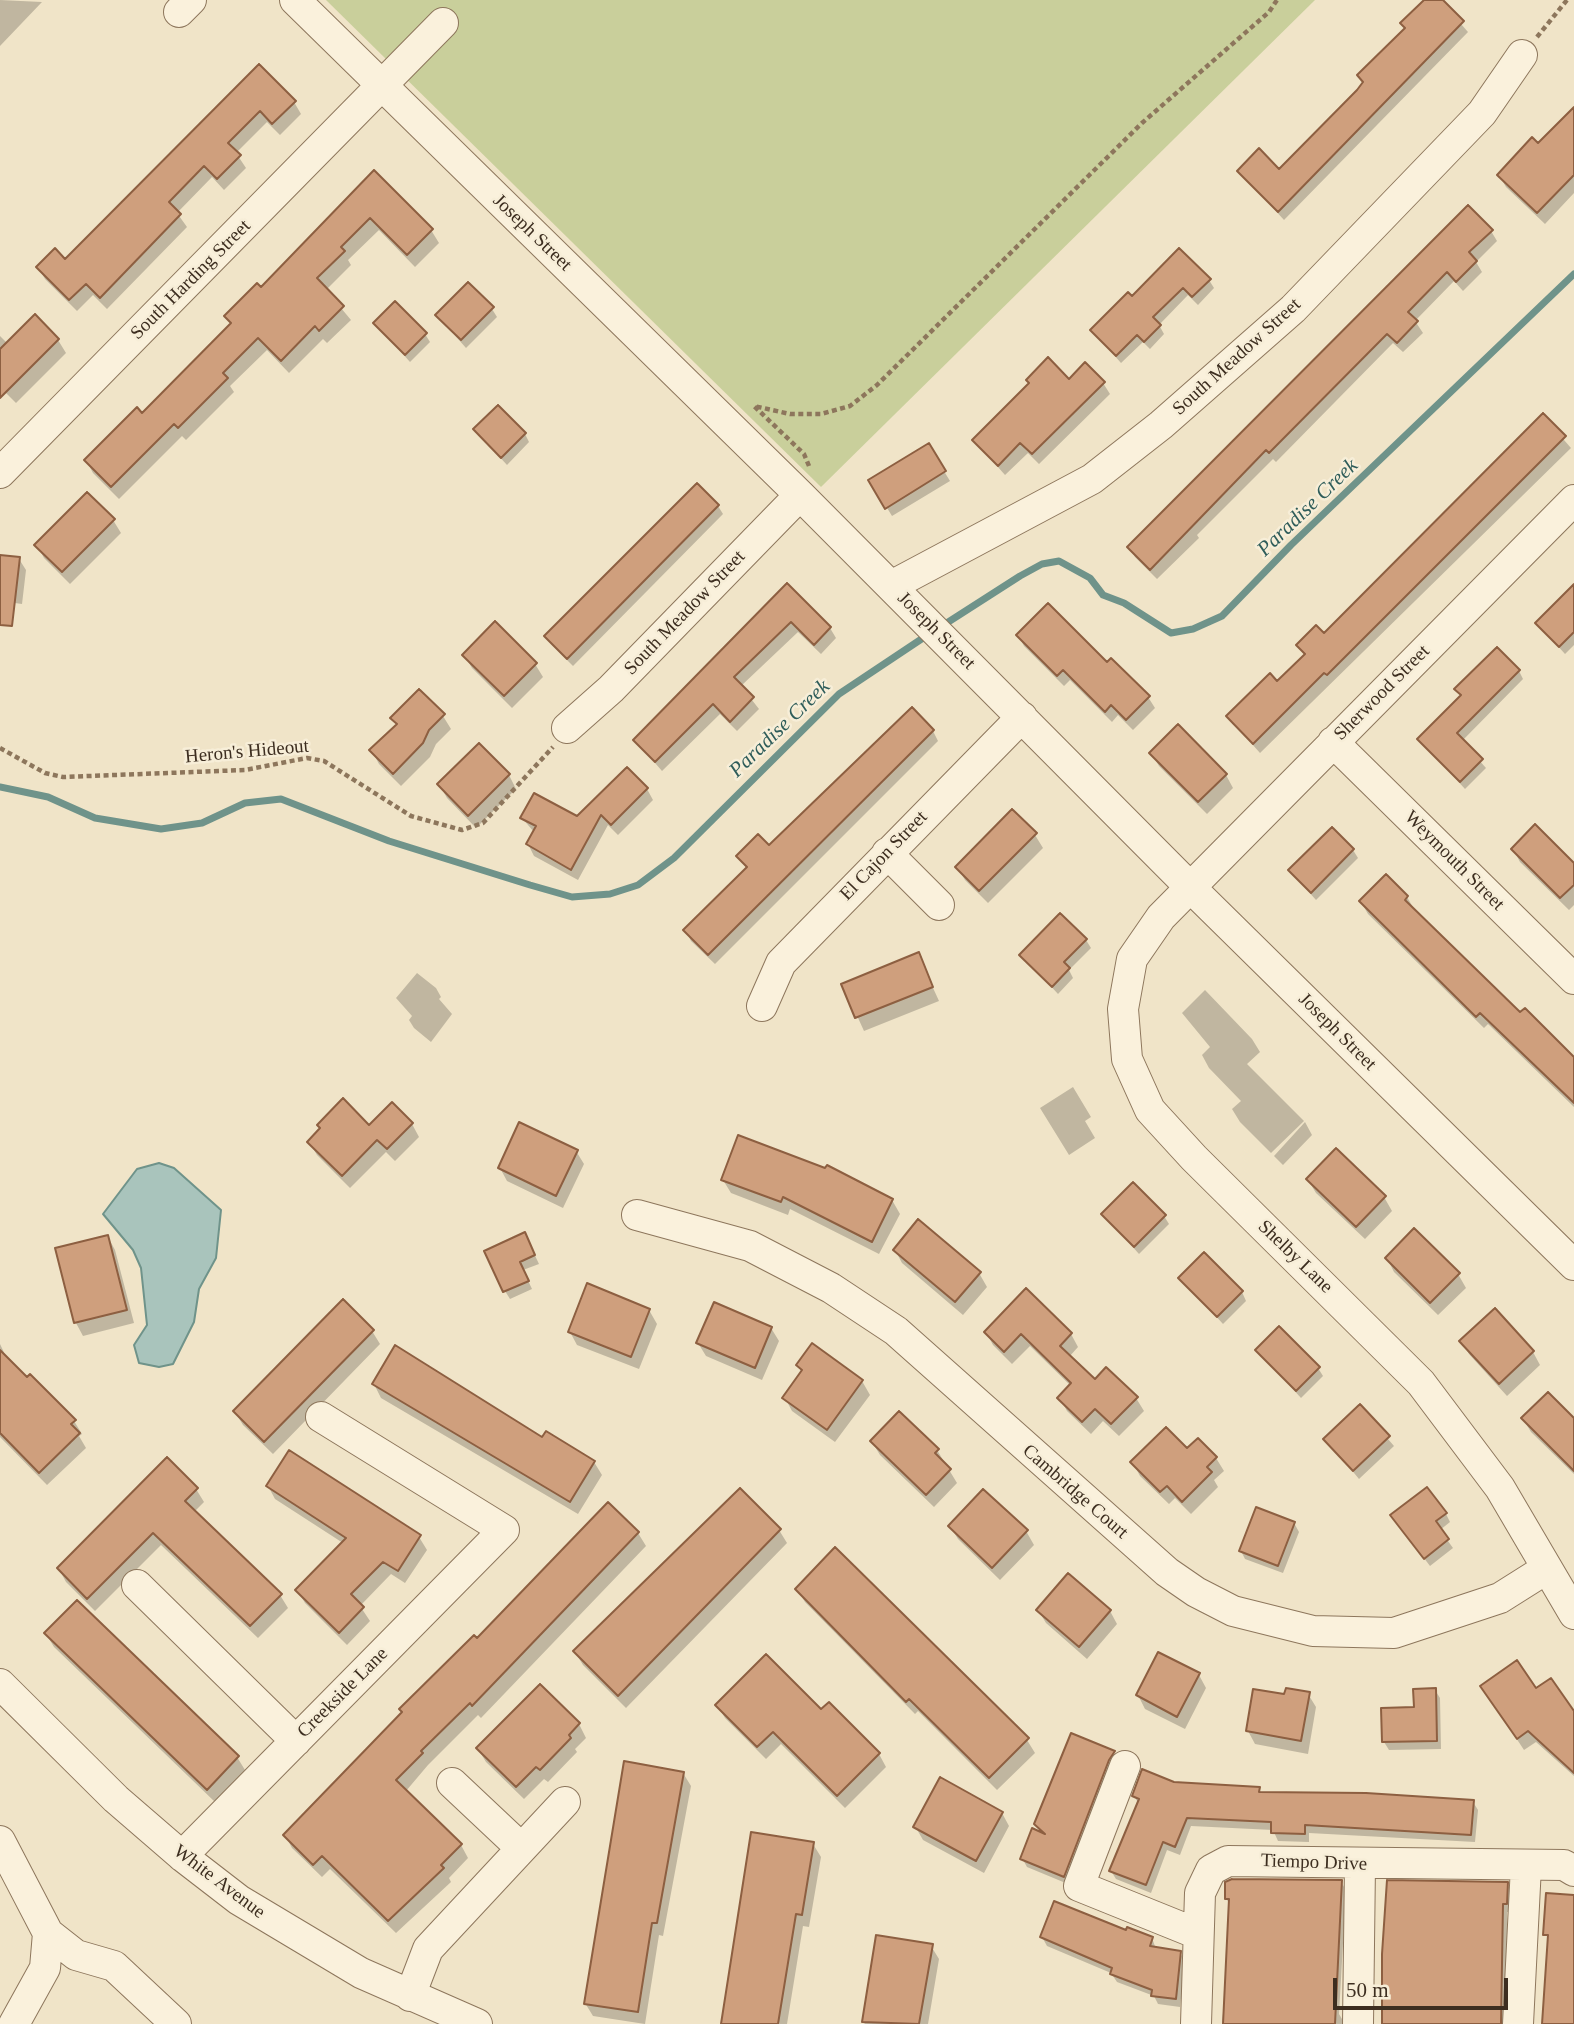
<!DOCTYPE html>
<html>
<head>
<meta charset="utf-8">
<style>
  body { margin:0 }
  #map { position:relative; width:1574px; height:2024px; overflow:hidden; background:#f0e4c8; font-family:"Times New Roman",serif }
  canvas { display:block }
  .scale { position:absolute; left:1333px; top:1978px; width:175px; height:32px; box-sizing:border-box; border:4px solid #3d2e20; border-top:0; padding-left:9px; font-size:21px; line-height:24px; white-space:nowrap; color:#3d2e20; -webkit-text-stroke:5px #f7eed8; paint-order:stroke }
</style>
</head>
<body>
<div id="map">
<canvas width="1574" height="2024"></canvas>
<div class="scale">50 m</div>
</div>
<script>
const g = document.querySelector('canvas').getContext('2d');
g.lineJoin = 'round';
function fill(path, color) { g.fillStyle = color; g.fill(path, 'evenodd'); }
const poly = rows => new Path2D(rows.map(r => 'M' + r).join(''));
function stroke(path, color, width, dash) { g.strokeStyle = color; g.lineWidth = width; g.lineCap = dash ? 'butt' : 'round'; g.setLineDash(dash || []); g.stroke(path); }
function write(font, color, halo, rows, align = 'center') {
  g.font = font + ' "Times New Roman",serif'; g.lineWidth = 5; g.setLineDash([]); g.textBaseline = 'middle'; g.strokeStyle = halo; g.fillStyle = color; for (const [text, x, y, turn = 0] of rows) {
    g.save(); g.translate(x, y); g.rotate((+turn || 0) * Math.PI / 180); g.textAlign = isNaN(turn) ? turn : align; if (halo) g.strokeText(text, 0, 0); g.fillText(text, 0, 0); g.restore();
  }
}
fill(poly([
  [326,0,1315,0,821,487]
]), '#c9cf9b');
const water = poly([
  [159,1163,174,1168,221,1210,216,1258,199,1289,194,1322,173,1364,159,1367,139,1363,134,1345,147,1325,141,1268,133,1250,103,1214,137,1169,159,1163]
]);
fill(water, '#a9c4bc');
stroke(water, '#6f938a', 2);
fill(poly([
  [0,0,42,2,0,46],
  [1426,0,1440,0,1468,32,1284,220,1239,171,1279,171,1364,84,1359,75,1406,30],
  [259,67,294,102,301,114,280,135,267,122,236,153,246,168,224,190,212,177,177,213,187,227,107,309,93,295,77,311,45,279,38,267,65,261],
  [1574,113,1574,193,1545,224,1506,187,1499,175],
  [374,172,431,230,439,243,415,267,379,230,348,260,351,265,326,290,351,320,327,343,323,339,289,373,267,350,230,386,234,392,186,440,182,436,119,499,93,473,86,460,142,415,231,325,226,316,261,290],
  [1491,231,1497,241,1476,262,1482,272,1463,291,1454,281,1415,321,1423,333,1403,352,1393,343,1276,462,1273,459,1197,535,1199,538,1157,579,1135,557,1129,547],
  [1209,280,1214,288,1198,305,1188,295,1159,325,1164,334,1150,349,1143,342,1121,363,1092,330,1132,298],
  [492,309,497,317,466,348,437,315],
  [375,323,425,334,430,342,410,362],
  [0,336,8,344,58,340,66,353,16,403,0,387],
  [1069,381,1103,383,1110,394,1039,464,1028,453,1005,475,974,440],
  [1543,416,1571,448,1260,753,1228,717,1277,683,1305,656,1298,645,1324,636],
  [475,430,525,434,529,442,507,465],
  [928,445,950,481,892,516,870,480],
  [718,506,723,514,573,666,552,645,547,636],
  [113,520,121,533,70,584,44,558,37,545],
  [0,557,19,559,26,570,22,604,0,601],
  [787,586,830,628,836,638,821,654,798,632,741,686,759,709,737,731,720,714,662,771,635,740],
  [1574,586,1574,645,1565,654,1537,623],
  [1018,635,1107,664,1148,697,1155,708,1133,730,1118,715,1112,722,1070,680,1064,686,1024,646],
  [464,655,535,664,543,677,512,708,472,668],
  [1519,671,1523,679,1462,741,1486,768,1465,789,1419,739,1461,697,1457,689],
  [443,716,451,729,436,744,430,757,401,786,379,764,372,751,397,725,393,718],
  [933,731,938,741,715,964,691,941,686,931,747,869,738,856,769,848],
  [479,745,509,775,516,789,476,828,447,798,439,784],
  [1151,753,1226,775,1233,788,1207,814,1159,766],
  [647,789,653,800,618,835,608,825,578,880,534,856,528,844,534,832,522,818,578,818],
  [1035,835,1043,848,988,903,965,880,957,867],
  [1513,849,1574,865,1574,905,1569,910,1520,862],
  [1353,850,1358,858,1316,900,1290,871],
  [1407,897,1414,909,1520,1015,1574,1059,1574,1107,1488,1024,1484,1028,1368,914,1361,902],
  [1086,940,1091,948,1069,970,1073,978,1058,994,1022,955],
  [918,955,939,1001,864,1031,843,985],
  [417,973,436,988,441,997,439,999,452,1014,431,1042,414,1028,409,1020,412,1016,396,998],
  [1205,990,1252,1039,1260,1052,1247,1064,1304,1121,1271,1153,1240,1122,1232,1109,1241,1101,1209,1068,1202,1055,1210,1047,1182,1013],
  [1073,1087,1091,1117,1085,1121,1095,1138,1069,1155,1040,1108],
  [1305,1122,1312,1135,1283,1165,1274,1156],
  [412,1124,419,1137,395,1161,386,1152,350,1188,317,1155,309,1142],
  [576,1151,584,1164,563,1208,507,1181,500,1168],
  [723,1180,892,1200,900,1214,879,1254,790,1209,788,1215,731,1193],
  [1308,1180,1384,1197,1392,1211,1365,1239,1316,1193],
  [1104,1215,1164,1216,1169,1224,1139,1254],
  [108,1237,115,1250,134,1323,83,1336,76,1323,57,1249],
  [529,1243,539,1264,523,1270,532,1289,510,1299,505,1291],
  [895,1250,979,1273,987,1287,963,1315,902,1263],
  [1387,1258,1458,1274,1466,1288,1438,1315,1394,1272],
  [1181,1278,1242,1292,1246,1301,1223,1324],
  [649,1310,657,1324,639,1369,577,1345,570,1332],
  [771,1328,779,1341,762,1380,706,1356,698,1343],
  [372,1331,380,1344,273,1454,243,1425,235,1412],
  [986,1332,1071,1334,1078,1347,1069,1357,1095,1381,1136,1398,1144,1411,1119,1436,1103,1421,1091,1434,1067,1411,1060,1398,1071,1386,1030,1346,1012,1364,993,1345],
  [1461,1341,1533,1352,1540,1365,1507,1396,1469,1354],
  [0,1344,8,1361,74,1421,82,1434,79,1436,86,1448,47,1485,0,1437],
  [812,1345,862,1381,870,1395,835,1442,792,1411,785,1398,802,1373,798,1365],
  [1257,1350,1318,1368,1323,1376,1301,1398],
  [374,1384,542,1439,594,1462,602,1475,578,1514,381,1398],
  [1360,1407,1394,1446,1359,1479,1326,1439],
  [1523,1419,1574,1421,1574,1474,1531,1432],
  [872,1442,937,1450,957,1483,934,1507,880,1455],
  [1187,1450,1216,1458,1224,1471,1214,1480,1218,1487,1191,1514,1175,1498,1169,1504,1140,1476,1133,1463],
  [268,1486,419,1537,427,1550,405,1583,391,1574,360,1606,370,1621,347,1645,305,1603,297,1590,343,1543,275,1499],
  [196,1489,204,1502,194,1512,280,1595,288,1608,258,1638,161,1545,95,1611,66,1582,59,1569],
  [608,1505,638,1533,646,1546,481,1718,478,1715,428,1765,406,1791,461,1845,468,1858,449,1878,451,1882,396,1933,330,1869,322,1877,292,1848,285,1835],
  [1446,1514,1450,1522,1440,1530,1453,1548,1430,1566,1392,1516],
  [1294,1523,1299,1532,1283,1573,1245,1559,1241,1551],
  [950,1526,1026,1531,1034,1545,1000,1580,958,1539],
  [779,1530,787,1543,626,1708,583,1665,575,1652],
  [797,1589,1027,1740,1035,1753,997,1790,918,1711,915,1714,805,1602],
  [1038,1610,1110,1611,1117,1624,1087,1659,1046,1623],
  [46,1634,237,1757,245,1770,215,1802,54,1647],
  [1199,1675,1206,1688,1185,1729,1145,1709,1138,1695],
  [1435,1690,1440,1698,1441,1749,1389,1750,1384,1742],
  [1536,1690,1574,1715,1574,1776,1536,1742,1524,1750,1489,1697],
  [1308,1694,1316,1707,1308,1754,1255,1744,1248,1731,1286,1696],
  [717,1705,821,1712,879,1754,886,1767,845,1808,781,1744,766,1759,725,1718],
  [579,1724,586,1738,575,1749,577,1752,548,1782,544,1779,524,1799,486,1762,478,1749],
  [1072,1736,1114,1753,1119,1761,1068,1884,1027,1867,1022,1858,1043,1835,1036,1823],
  [683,1773,691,1786,663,1936,659,1935,645,2024,593,2016,585,2003],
  [1259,1789,1261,1793,1473,1802,1478,1810,1475,1842,1309,1833,1309,1842,1278,1841,1273,1830,1191,1826,1180,1855,1167,1850,1151,1893,1116,1879,1111,1871,1139,1804,1134,1796],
  [1002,1813,1009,1826,984,1873,923,1840,915,1826],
  [813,1844,821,1857,809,1927,803,1926,787,2024,723,2024],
  [1341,1882,1346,1890,1339,2014,1345,2024,1222,2024,1229,1948,1230,1905,1226,1898],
  [1507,1884,1512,1892,1511,1912,1507,1912,1507,2024,1384,2024],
  [1127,1932,1152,1938,1156,1949,1180,1953,1185,1961,1180,2007,1158,2004,1154,1996,1117,1982,1111,1973,1047,1946,1042,1937],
  [931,1946,939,1959,928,2024,865,2024,863,2022]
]), '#0003');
stroke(poly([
  [942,626,1020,576,1042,564,1059,561,1090,578,1103,595,1124,603,1171,633,1193,629,1222,616,1291,545,1574,274],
  [0,787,48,797,95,818,161,829,202,823,245,803,281,799,389,841,530,885,572,897,610,894,638,885,674,858,839,694,929,634]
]), '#6f938a', 7);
const building = poly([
  [1424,0,1443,0,1464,21,1278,212,1237,171,1259,148,1279,169,1357,90,1363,82,1357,75,1405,28,1400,23,1424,0],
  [259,64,296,101,272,124,260,111,228,143,241,155,217,179,204,166,169,202,181,214,100,298,86,284,69,300,36,267,55,248,65,259,259,64],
  [1574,107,1574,175,1537,213,1497,175,1532,137,1538,143,1574,107],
  [374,170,433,229,407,255,370,218,341,247,345,251,317,278,344,306,319,331,315,326,281,361,258,338,223,373,228,378,178,428,174,424,111,487,84,460,137,407,142,413,231,323,224,316,257,283,261,287,374,170],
  [1468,205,1493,230,1469,252,1477,261,1456,282,1447,272,1408,312,1418,321,1397,343,1387,334,1269,453,1266,450,1150,570,1127,547,1468,205],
  [1179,248,1211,279,1192,297,1183,288,1153,317,1161,325,1144,342,1137,335,1116,356,1090,330,1128,292,1132,296,1179,248],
  [468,282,494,307,461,340,435,315,468,282],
  [395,301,427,333,405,355,373,323,395,301],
  [35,314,59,339,0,398,0,349,35,314],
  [1048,357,1069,379,1085,362,1105,382,1032,454,1020,443,998,466,972,440,1029,383,1026,380,1048,357],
  [498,405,526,433,501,458,473,429,498,405],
  [1543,413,1566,436,1327,675,1324,673,1253,744,1226,716,1270,673,1277,681,1305,654,1296,645,1316,625,1324,633,1543,413],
  [929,443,946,471,885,509,868,480,929,443],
  [697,483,719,505,567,659,544,636,697,483],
  [87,492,115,519,62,572,34,545,87,492],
  [0,555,20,557,12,626,0,625,0,555],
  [787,583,831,627,814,645,791,622,734,677,754,697,730,722,713,704,655,762,633,740,787,583],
  [1574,584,1574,632,1559,647,1535,623,1574,584],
  [1048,603,1107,662,1111,658,1150,696,1126,720,1111,705,1105,712,1063,670,1057,676,1016,635,1048,603],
  [495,621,537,663,504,696,462,655,495,621],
  [1497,647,1520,670,1457,733,1483,759,1460,782,1417,739,1461,695,1454,689,1497,647],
  [419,689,445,714,429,730,423,743,393,774,369,750,397,724,390,718,419,689],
  [912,707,934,730,708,955,683,930,747,867,736,856,758,834,769,845,912,707],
  [1178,724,1227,774,1198,802,1149,753,1178,724],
  [479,743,510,774,468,816,437,784,479,743],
  [627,767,648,788,611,825,601,815,571,870,526,844,536,826,520,818,534,793,577,816,627,767],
  [1012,809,1037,833,979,891,955,867,1012,809],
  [1535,824,1574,863,1574,885,1560,898,1511,849,1535,824],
  [1332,827,1354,849,1311,893,1288,870,1332,827],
  [1386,874,1408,896,1405,900,1520,1012,1525,1008,1574,1057,1574,1103,1480,1013,1476,1017,1359,901,1386,874],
  [1060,913,1087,939,1064,962,1070,968,1052,987,1019,955,1060,913],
  [919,952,933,987,855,1018,841,984,919,952],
  [343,1098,369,1125,392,1102,413,1123,387,1149,377,1140,342,1176,307,1142,320,1128,317,1125,343,1098],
  [519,1122,578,1150,556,1196,498,1168,519,1122],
  [738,1135,825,1168,827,1165,893,1199,872,1242,783,1197,781,1202,721,1180,738,1135],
  [1336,1148,1386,1196,1356,1227,1306,1179,1336,1148],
  [1133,1182,1166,1215,1134,1247,1101,1214,1133,1182],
  [918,1219,981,1272,955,1302,893,1250,918,1219],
  [1414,1228,1460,1273,1430,1303,1385,1258,1414,1228],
  [525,1232,535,1255,520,1262,529,1281,503,1292,484,1251,525,1232],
  [108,1235,127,1310,74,1323,55,1248,108,1235],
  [1204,1252,1243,1291,1217,1317,1178,1278,1204,1252],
  [587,1283,650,1309,631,1357,568,1332,587,1283],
  [1026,1288,1072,1333,1060,1346,1095,1379,1106,1367,1138,1397,1111,1424,1095,1409,1082,1422,1057,1398,1071,1383,1021,1334,1004,1352,984,1332,1026,1288],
  [343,1299,374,1330,264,1442,233,1411,343,1299],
  [714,1302,772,1327,755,1368,696,1343,714,1302],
  [1495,1308,1534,1351,1499,1384,1459,1341,1495,1308],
  [1279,1326,1320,1367,1296,1391,1255,1350,1279,1326],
  [812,1343,863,1380,827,1430,782,1398,802,1370,796,1365,812,1343],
  [395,1345,542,1437,546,1431,595,1461,570,1502,372,1384,395,1345],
  [0,1350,27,1377,30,1374,76,1420,71,1424,80,1433,39,1473,0,1433,0,1350],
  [1548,1392,1574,1418,1574,1471,1521,1418,1548,1392],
  [1360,1404,1390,1436,1353,1471,1323,1439,1360,1404],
  [899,1411,939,1449,935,1453,951,1469,926,1495,870,1441,899,1411],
  [1166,1427,1187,1448,1198,1438,1217,1457,1207,1467,1212,1472,1182,1502,1167,1486,1160,1492,1130,1462,1166,1427],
  [289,1450,421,1535,398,1571,383,1562,351,1594,364,1607,339,1633,295,1590,346,1538,266,1486,289,1450],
  [167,1457,198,1488,185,1501,282,1594,250,1626,153,1533,87,1599,57,1568,167,1457],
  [1427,1487,1447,1513,1436,1521,1449,1539,1424,1559,1390,1515,1427,1487],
  [740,1488,781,1529,618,1696,573,1651,740,1488],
  [983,1489,1028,1530,992,1568,948,1526,983,1489],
  [608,1502,639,1532,472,1706,470,1703,421,1751,423,1753,396,1780,462,1844,441,1865,444,1868,388,1921,322,1856,313,1865,283,1835,402,1712,399,1709,474,1635,477,1638,608,1502],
  [1256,1507,1295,1522,1278,1566,1239,1551,1256,1507],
  [835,1547,1029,1738,989,1778,909,1699,906,1702,795,1589,835,1547],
  [1068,1573,1111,1610,1079,1647,1036,1610,1068,1573],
  [77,1600,239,1756,207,1790,44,1633,77,1600],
  [1158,1652,1200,1673,1177,1717,1136,1695,1158,1652],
  [766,1654,821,1709,829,1702,880,1753,837,1796,773,1732,757,1747,715,1705,766,1654],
  [1517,1660,1536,1688,1551,1678,1574,1711,1574,1773,1528,1731,1517,1739,1480,1686,1517,1660],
  [540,1684,580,1723,569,1735,571,1738,540,1770,536,1767,516,1787,476,1748,540,1684],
  [1286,1688,1310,1692,1301,1741,1246,1731,1253,1689,1284,1694,1286,1688],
  [1436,1688,1437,1741,1382,1742,1381,1708,1414,1707,1413,1689,1436,1688],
  [1071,1733,1115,1751,1109,1760,1064,1877,1020,1859,1032,1828,1045,1834,1034,1824,1071,1733],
  [624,1761,684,1772,657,1923,652,1923,638,2012,584,2004,624,1761],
  [1142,1769,1174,1782,1260,1787,1259,1792,1366,1793,1474,1800,1471,1835,1305,1825,1305,1834,1271,1833,1271,1822,1187,1818,1175,1847,1163,1842,1146,1885,1109,1871,1139,1799,1132,1796,1142,1769],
  [940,1777,1003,1812,976,1861,913,1827,940,1777],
  [751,1832,814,1842,802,1915,796,1914,778,2024,721,2024,751,1832],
  [1232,1879,1342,1880,1335,2024,1223,2024,1229,1899,1225,1899,1225,1882,1232,1879],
  [1387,1880,1508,1882,1507,1904,1503,1904,1501,2024,1382,2024,1382,1954,1387,1880],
  [1546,1893,1574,1895,1574,2024,1542,2024,1548,1935,1543,1935,1546,1893],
  [1054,1901,1126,1930,1127,1927,1153,1937,1150,1946,1181,1951,1176,1999,1151,1996,1152,1990,1110,1974,1112,1968,1040,1937,1054,1901],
  [876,1935,933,1944,919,2024,862,2022,876,1935]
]);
fill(building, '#cf9f7d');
stroke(building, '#8d5f41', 2);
const minor = poly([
  [295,0,800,495,1190,887,1574,1265],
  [179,12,191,0],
  [0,473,443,23],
  [1574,500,1161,917,1132,959,1123,1009,1127,1059,1150,1110,1194,1158,1421,1383,1500,1488,1574,1614],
  [891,586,1092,479,1161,425,1293,309,1482,113,1522,55],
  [567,728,611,689,800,495],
  [1333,742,1574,979],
  [887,853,939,905],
  [762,1006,781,963,1022,717],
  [637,1215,750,1246,831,1288,896,1331,1167,1572,1196,1592,1233,1611,1313,1631,1394,1633,1500,1598,1546,1569],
  [137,1585,296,1741],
  [0,1684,116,1799,182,1856,239,1900,361,1973,477,2024],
  [1125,1766,1079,1886,1198,1934],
  [452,1783,520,1847],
  [0,1841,48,1933,76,1955,114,1966,176,2024],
  [182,1856,504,1530,321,1417],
  [410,1996,428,1949,565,1802],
  [14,2024,45,1968,48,1933],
  [1196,2024,1200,1893,1211,1870,1228,1861,1564,1865,1574,1871],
  [1358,2024,1360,1865],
  [1518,2024,1526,1866]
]);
stroke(minor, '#8d765c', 32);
stroke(poly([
  [1537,37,1567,0],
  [809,466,804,454,754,406,790,414,821,414,850,406,877,385,1142,123,1269,12,1277,0],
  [0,748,45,773,63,777,245,770,307,758,324,761,411,816,462,830,483,823,553,747]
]), '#8d765c', 4.5, [5, 3.5]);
stroke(minor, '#faf1dc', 30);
write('19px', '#3d2e20', '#f7eed8', [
  ["Joseph Street",532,233,44],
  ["South Harding Street",191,280,-45],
  ["South Meadow Street",1237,357,-42],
  ["South Meadow Street",685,613,-46],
  ["Joseph Street",936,631,45],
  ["Sherwood Street",1382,693,-45],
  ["Heron's Hideout",247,752,-5],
  ["El Cajon Street",884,856,-46],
  ["Weymouth Street",1454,861,45],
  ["Joseph Street",1337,1032,45],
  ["Shelby Lane",1295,1257,44],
  ["Cambridge Court",1075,1492,41],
  ["Creekside Lane",343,1693,-45],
  ["Tiempo Drive",1314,1863,2],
  ["White Avenue",219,1882,37]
]);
write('italic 21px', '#2f5d5a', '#f7eed8', [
  ["Paradise Creek",1308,508,-44],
  ["Paradise Creek",780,729,-44]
]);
</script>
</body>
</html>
